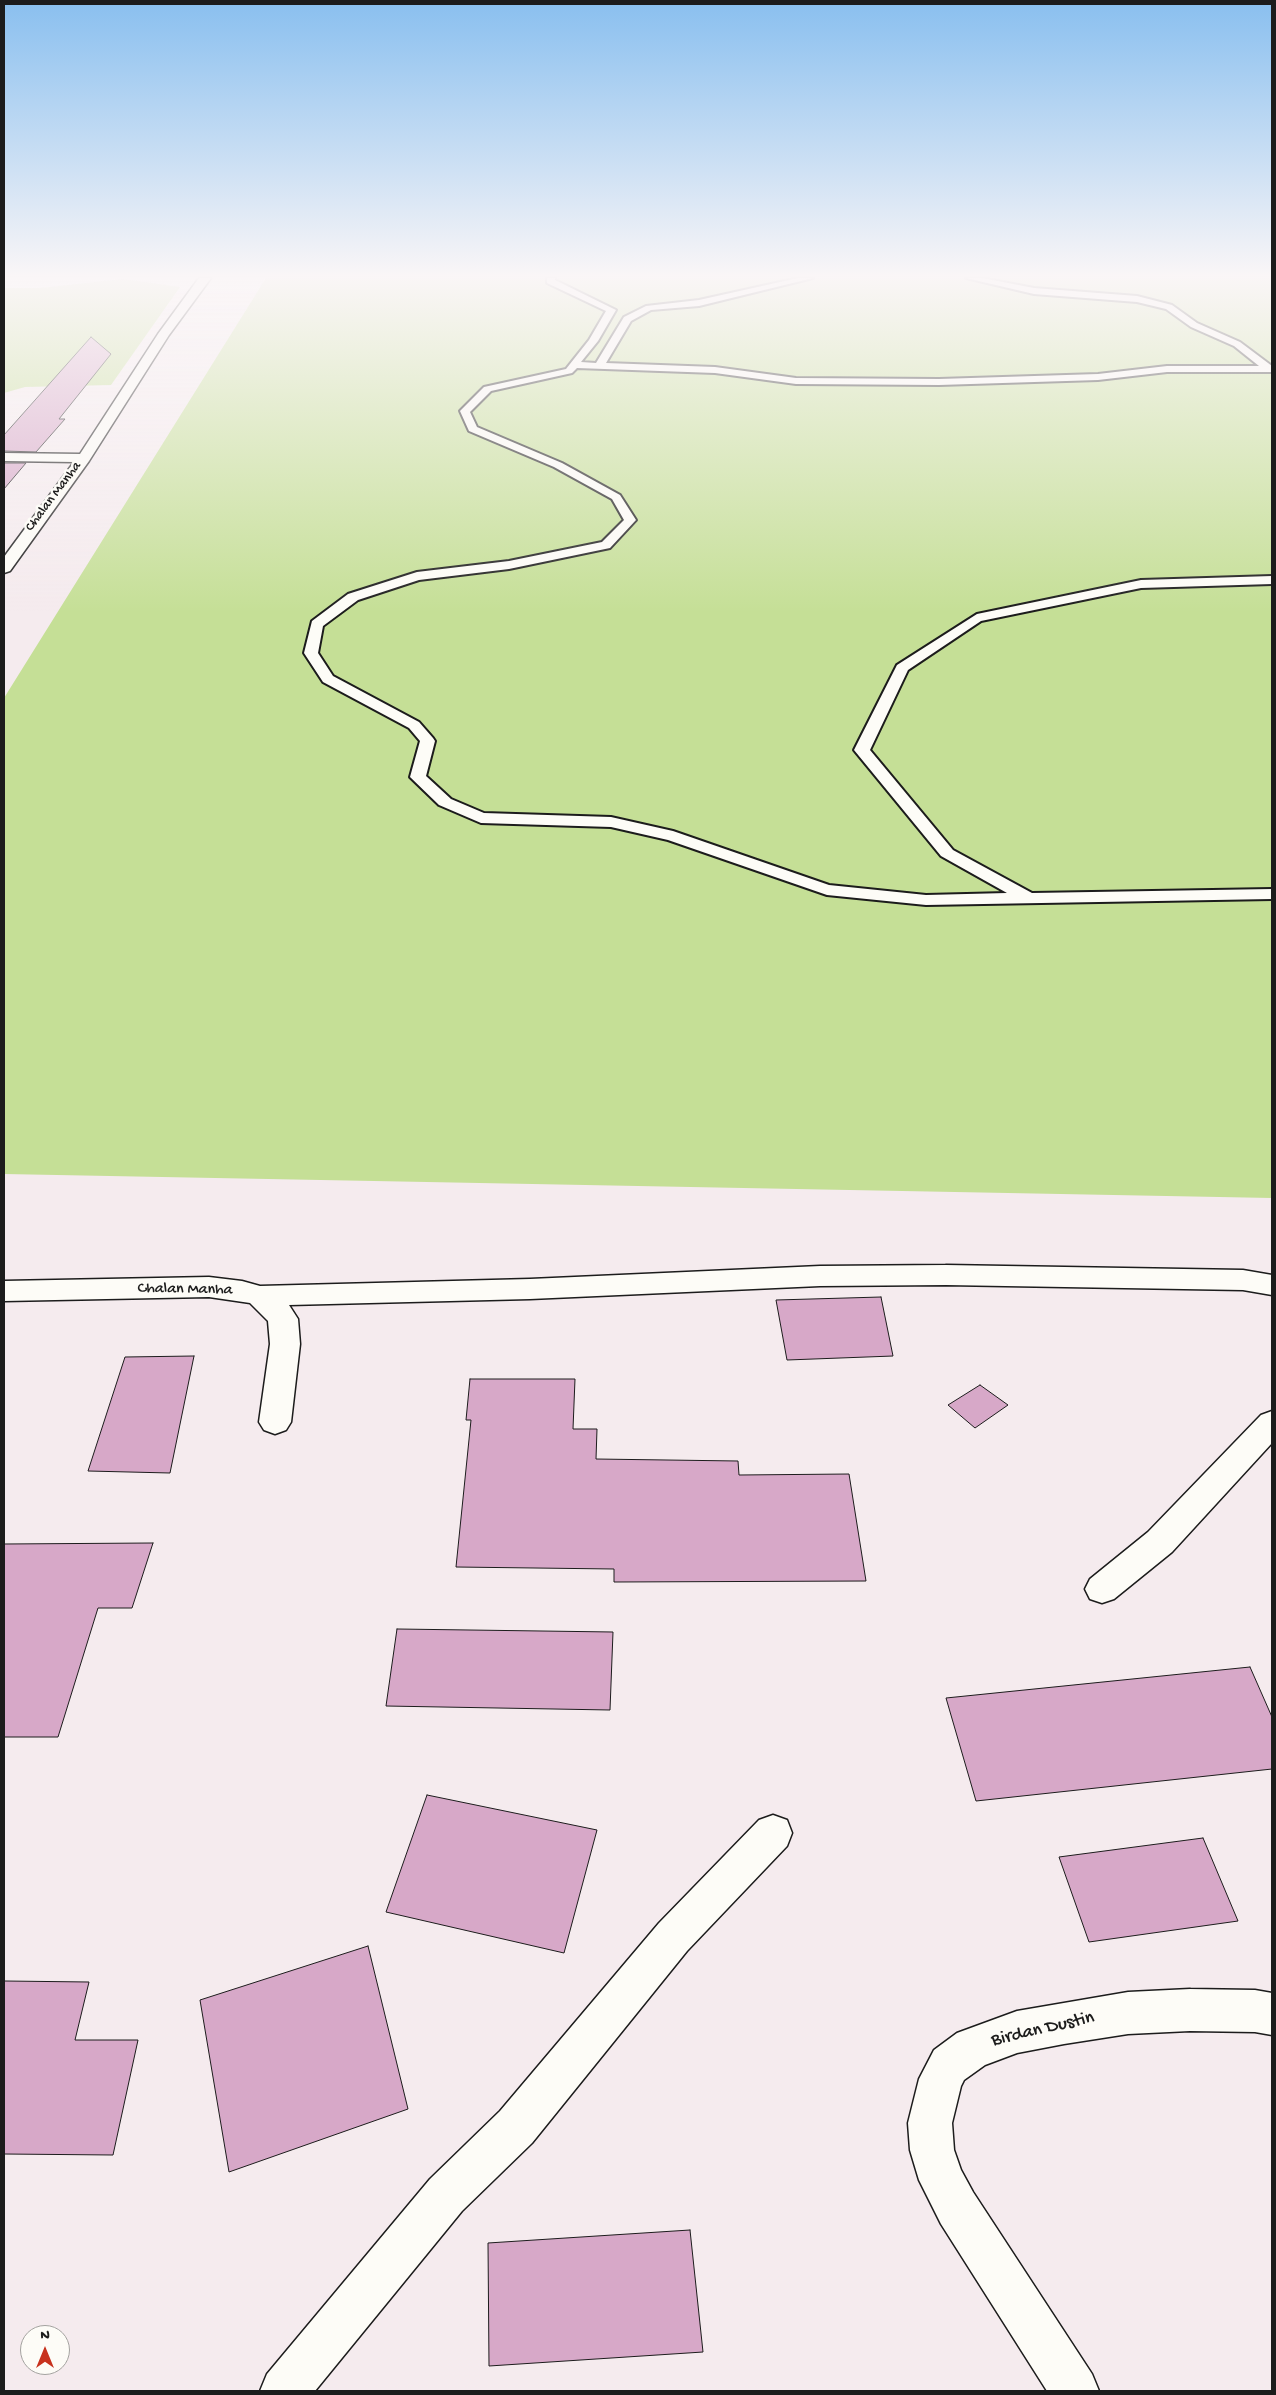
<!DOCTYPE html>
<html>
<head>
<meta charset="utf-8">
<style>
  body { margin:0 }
  #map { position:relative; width:1276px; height:2395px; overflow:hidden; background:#f5ebee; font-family:"Gochi Hand",sans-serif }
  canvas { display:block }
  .frame { position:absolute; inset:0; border:5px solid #1c1c1c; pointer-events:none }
  .north { position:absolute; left:20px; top:2325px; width:50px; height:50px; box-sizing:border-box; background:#fdfcf7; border:1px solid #a3a29f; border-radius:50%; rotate:0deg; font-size:14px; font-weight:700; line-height:20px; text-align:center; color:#1c1c1c }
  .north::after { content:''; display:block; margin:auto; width:18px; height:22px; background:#c8321e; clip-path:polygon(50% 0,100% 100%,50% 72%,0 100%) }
</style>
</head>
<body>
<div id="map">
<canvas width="1276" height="2395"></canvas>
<div class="frame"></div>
<div class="north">N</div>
</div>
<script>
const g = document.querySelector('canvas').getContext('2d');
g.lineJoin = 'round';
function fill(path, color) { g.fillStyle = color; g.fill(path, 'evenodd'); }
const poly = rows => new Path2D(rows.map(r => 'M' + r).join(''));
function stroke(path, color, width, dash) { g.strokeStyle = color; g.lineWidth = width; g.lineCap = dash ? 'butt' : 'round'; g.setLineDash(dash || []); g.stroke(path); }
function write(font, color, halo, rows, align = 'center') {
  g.font = font + ' "Gochi Hand",sans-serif'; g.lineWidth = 5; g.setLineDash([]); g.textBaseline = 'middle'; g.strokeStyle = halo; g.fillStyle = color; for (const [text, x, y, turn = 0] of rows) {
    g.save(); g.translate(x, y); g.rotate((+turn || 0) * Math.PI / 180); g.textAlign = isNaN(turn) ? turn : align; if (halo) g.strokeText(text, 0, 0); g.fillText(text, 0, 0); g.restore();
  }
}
fill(poly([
  [266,278,1272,278,1272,1198,4,1174,4,698],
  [123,279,180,287,111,385,25,387,4,393,4,288,40,288]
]), '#c5df96');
const building = poly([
  [91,337,111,354,59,419,65,419,36,452,4,451,4,435,91,337],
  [4,463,26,463,4,489,4,463],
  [881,1297,893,1356,787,1360,776,1300,881,1297],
  [194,1356,170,1473,88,1471,125,1357,194,1356],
  [470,1379,575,1379,573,1429,597,1429,596,1459,738,1461,739,1475,849,1474,866,1581,614,1582,614,1569,456,1567,471,1420,466,1420,470,1379],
  [980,1385,1008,1405,975,1428,948,1405,980,1385],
  [153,1543,132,1608,98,1608,58,1737,4,1737,4,1544,153,1543],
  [397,1629,613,1632,610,1710,386,1706,397,1629],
  [1250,1667,1272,1717,1272,1769,976,1801,946,1698,1250,1667],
  [427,1795,597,1830,564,1953,386,1912,427,1795],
  [1203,1838,1238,1921,1089,1942,1059,1857,1203,1838],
  [368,1946,408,2109,229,2172,200,2000,368,1946],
  [4,1981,89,1982,75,2040,138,2040,113,2155,4,2154,4,1981],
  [690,2230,703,2352,489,2366,488,2243,690,2230]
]);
fill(building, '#d7a8c8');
stroke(building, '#1c1c1c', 1);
const lane = poly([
  [547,278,555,278,555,280,616,310,598,341,581,362,596,363,624,317,646,306,699,300,798,278,813,278,699,306,651,310,631,321,606,363,715,367,796,378,939,379,1098,374,1167,366,1259,366,1234,346,1191,327,1166,309,1137,302,1034,294,966,278,982,278,1034,288,1137,296,1172,305,1197,323,1240,342,1272,366,1272,372,1167,372,1098,380,939,385,796,384,715,373,577,368,572,373,491,391,470,412,477,427,562,463,620,495,636,520,610,548,509,569,419,580,358,600,323,626,318,653,333,676,419,722,433,738,435,741,426,776,451,799,484,813,611,817,673,831,829,885,926,895,1007,893,941,856,854,750,897,665,977,614,1141,580,1272,576,1272,584,1141,588,981,621,908,670,870,750,953,850,1032,893,1272,889,1272,899,926,905,827,895,668,840,611,827,481,823,439,805,410,777,420,741,409,728,323,682,304,653,312,621,348,594,417,572,509,561,602,542,624,520,612,499,554,467,469,431,460,411,484,387,566,369,589,340,606,311,547,283,547,278]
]);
const street = poly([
  [199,278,211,278,169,335,89,461,10,571,4,573,4,557,74,462,4,461,4,453,80,454,158,334,199,278],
  [946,1265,1243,1270,1272,1275,1272,1295,1243,1290,946,1285,820,1286,530,1299,289,1305,298,1319,300,1344,291,1422,286,1430,275,1434,264,1430,259,1422,270,1344,268,1321,250,1303,209,1297,4,1301,4,1281,209,1277,242,1281,260,1286,530,1279,820,1266,946,1265],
  [1272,1411,1272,1443,1172,1552,1114,1599,1102,1603,1090,1599,1085,1589,1090,1579,1148,1532,1261,1415,1272,1411],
  [773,1815,787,1820,792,1833,787,1846,687,1951,532,2143,462,2211,315,2391,260,2391,267,2374,430,2179,500,2111,659,1923,759,1820,773,1815],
  [1190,1989,1255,1990,1272,1993,1272,2035,1255,2032,1190,2031,1128,2034,1064,2044,1017,2053,985,2065,964,2080,961,2086,952,2123,954,2150,961,2170,973,2192,1092,2374,1099,2391,1047,2391,941,2224,919,2180,910,2150,908,2123,919,2079,934,2050,957,2033,1017,2011,1128,1992,1190,1989]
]);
stroke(lane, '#1c1c1c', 4);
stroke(street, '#1c1c1c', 3);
fill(lane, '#fdfcf7');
fill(street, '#fdfcf7');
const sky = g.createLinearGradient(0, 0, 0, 613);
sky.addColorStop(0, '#89bfef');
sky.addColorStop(0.45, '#faf6f7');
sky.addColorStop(1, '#faf6f700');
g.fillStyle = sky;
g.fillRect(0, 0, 1276, 613);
write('14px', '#1c1c1c', '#fdfcf7', [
  ["Chalan Manha",54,497,-53]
]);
write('16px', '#1c1c1c', '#fdfcf7', [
  ["Chalan Manha",185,1290,1]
]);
write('19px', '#1c1c1c', '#fdfcf7', [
  ["Birdan Dustin",1043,2030,-13]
]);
</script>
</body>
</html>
